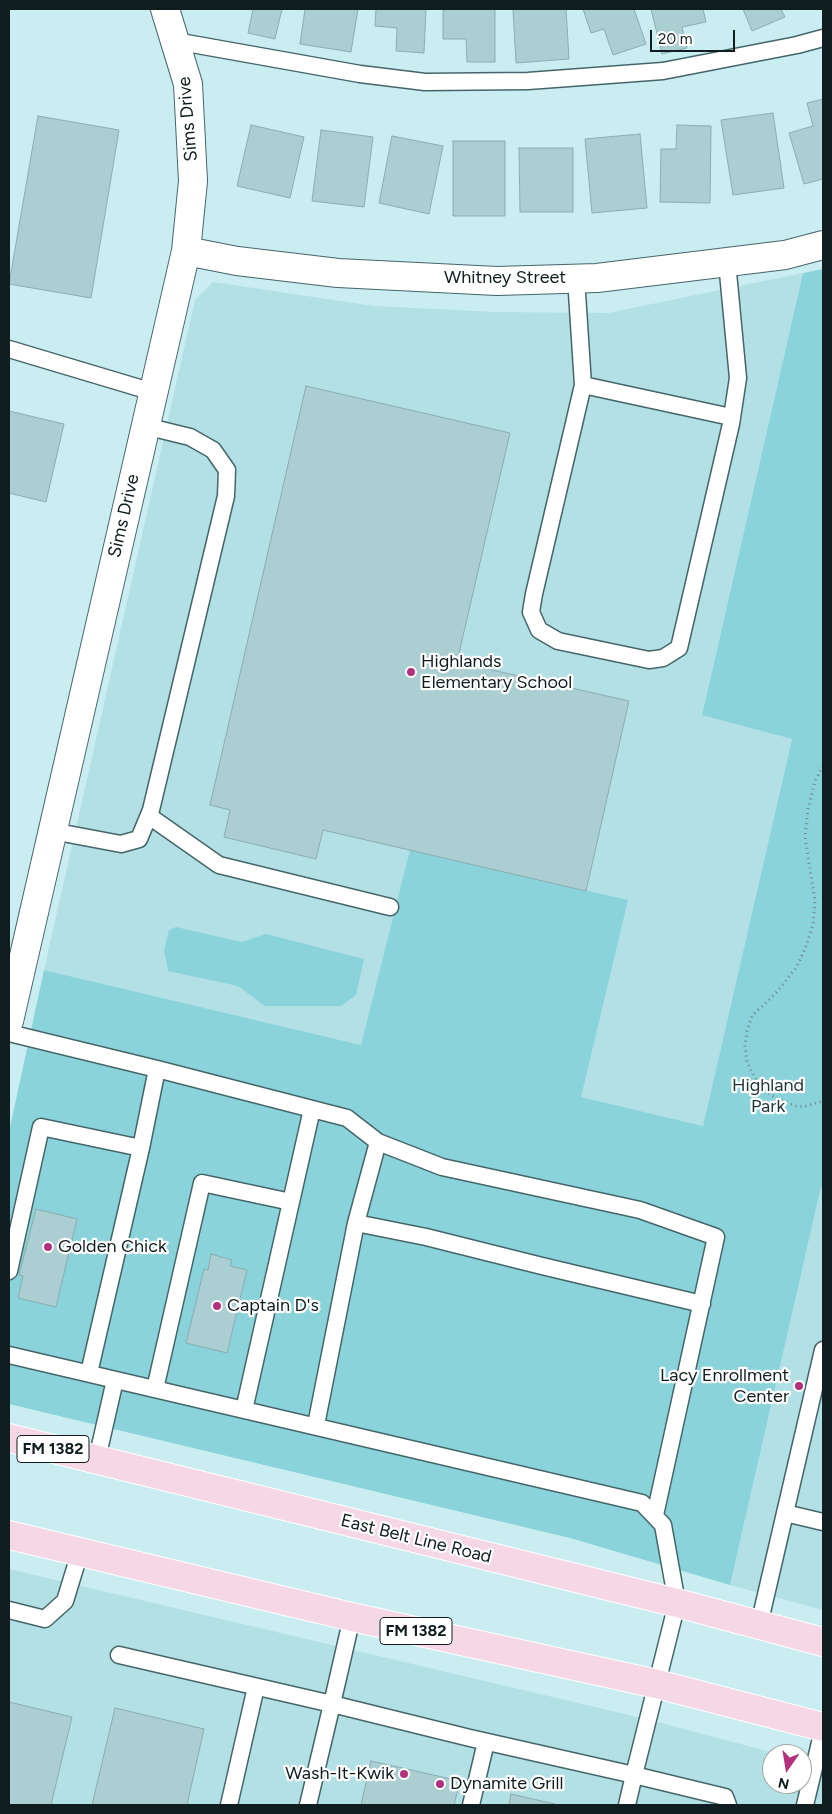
<!DOCTYPE html>
<html>
<head>
<meta charset="utf-8">
<style>
  body { margin:0 }
  #map { position:relative; width:832px; height:1814px; overflow:hidden; background:#c9edf1; font-family:Figtree,sans-serif }
  canvas { display:block }
  .frame { position:absolute; inset:0; border:10px solid #0f1d1e; pointer-events:none }
  .north { position:absolute; left:762px; top:1744px; width:50px; height:50px; box-sizing:border-box; background:#fff; border:1px solid #9fa5a5; border-radius:50%; rotate:193deg; font-size:14px; font-weight:700; line-height:20px; text-align:center; color:#0f1d1e }
  .north::after { content:''; display:block; margin:auto; width:18px; height:22px; background:#b1317c; clip-path:polygon(50% 0,100% 100%,50% 72%,0 100%) }
  .scale { position:absolute; left:650px; top:30px; width:85px; height:22px; box-sizing:border-box; border:2px solid #0f1d1e; border-top:0; padding-left:6px; font-size:15px; line-height:18px; white-space:nowrap; color:#0f1d1e; -webkit-text-stroke:4px #fff; paint-order:stroke }
</style>
</head>
<body>
<div id="map">
<canvas width="832" height="1814"></canvas>
<div class="frame"></div>
<div class="north">N</div>
<div class="scale">20 m</div>
</div>
<script>
const g = document.querySelector('canvas').getContext('2d');
g.lineJoin = 'round';
function fill(path, color) { g.fillStyle = color; g.fill(path, 'evenodd'); }
const poly = rows => new Path2D(rows.map(r => 'M' + r).join(''));
function stroke(path, color, width, dash) { g.strokeStyle = color; g.lineWidth = width; g.lineCap = dash ? 'butt' : 'round'; g.setLineDash(dash || []); g.stroke(path); }
function write(font, color, halo, rows, align = 'center') {
  g.font = font + ' Figtree,sans-serif'; g.lineWidth = 4.5; g.setLineDash([]); g.textBaseline = 'middle'; g.strokeStyle = halo; g.fillStyle = color; for (const [text, x, y, turn = 0] of rows) {
    g.save(); g.translate(x, y); g.rotate((+turn || 0) * Math.PI / 180); g.textAlign = isNaN(turn) ? turn : align; if (halo) g.strokeText(text, 0, 0); g.fillText(text, 0, 0); g.restore();
  }
}
fill(poly([
  [803,273,702,714,792,739,703,1126,44,970,195,300,213,282,374,306,495,312,608,313],
  [821,1187,823,1188,823,1610,730,1585],
  [9,1569,650,1720,778,1754,772,1754,772,1784,802,1784,802,1760,823,1766,823,1805,9,1805]
]), '#b3e0e5');
fill(poly([
  [823,269,823,1188,821,1187,730,1585,570,1538,9,1404,9,1132,44,970,361,1045,410,850,628,900,581,1097,703,1126,792,739,702,715,803,273],
  [176,927,242,942,266,934,364,959,356,995,341,1006,265,1006,238,986,168,971,164,950,169,930]
]), '#8ad3da');
const building = poly([
  [252,9,282,9,275,39,248,33,253,9,252,9],
  [305,9,358,9,351,52,300,44,305,9],
  [376,9,426,9,424,53,396,51,397,28,375,26,376,9],
  [443,9,495,9,495,62,467,62,466,39,443,39,443,9],
  [513,9,566,9,569,59,516,63,513,9],
  [583,9,634,9,646,44,613,55,604,29,591,33,583,9],
  [651,9,703,9,706,22,682,27,687,48,662,54,651,9],
  [743,9,781,9,785,17,752,31,743,9],
  [823,99,823,179,804,184,789,133,813,126,807,103,823,99],
  [773,113,784,188,733,195,721,120,773,113],
  [38,116,119,130,91,298,9,284,38,116],
  [251,125,304,137,290,198,237,186,251,125],
  [677,125,711,126,710,203,660,202,661,149,676,149,677,125],
  [321,130,373,137,364,207,312,201,321,130],
  [640,134,647,208,592,213,585,139,640,134],
  [392,136,443,146,429,214,379,203,392,136],
  [453,141,505,141,505,216,453,216,453,141],
  [519,148,573,148,573,212,520,212,519,148],
  [306,386,510,433,457,662,629,701,586,891,323,830,316,859,224,837,230,810,210,805,306,386],
  [9,411,64,424,46,502,9,493,9,411],
  [36,1209,77,1219,56,1307,18,1298,23,1276,19,1275,36,1209],
  [211,1254,232,1260,230,1266,247,1270,227,1353,186,1343,204,1269,208,1270,211,1254],
  [9,1702,72,1717,51,1805,9,1805,9,1702],
  [115,1708,204,1729,187,1805,92,1805,115,1708],
  [371,1761,460,1781,454,1805,361,1805,371,1761],
  [511,1794,559,1805,509,1805,511,1794]
]);
fill(building, '#aaced1');
stroke(building, '#8aadb0', 1);
const service = poly([
  [175,41,360,74,425,82,528,81,663,71,797,45,823,38],
  [576,278,583,385,534,594,531,612,539,630,558,641,649,660,663,658,679,648,731,424,738,378,727,262],
  [9,349,153,392],
  [583,385,731,417],
  [149,816,219,865,390,907],
  [52,831,121,844,139,839,151,810,226,496,227,470,213,450,190,437,145,426],
  [9,1033,157,1069,141,1148,41,1127,9,1271],
  [157,1069,347,1118,378,1142,442,1167,640,1210,716,1237,655,1515],
  [356,1223,378,1142],
  [823,1350,785,1513,823,1522],
  [9,1355,642,1503,663,1525,677,1603,634,1775,470,1738,332,1704,308,1805],
  [89,1373,141,1148],
  [155,1389,202,1183,291,1202],
  [244,1410,312,1109],
  [316,1425,356,1223,426,1237,542,1266,702,1304],
  [97,1459,115,1380],
  [9,1610,45,1619,65,1601,80,1552],
  [759,1625,785,1513],
  [119,1655,332,1704,352,1617],
  [229,1805,256,1687],
  [471,1805,486,1742],
  [627,1805,634,1775,725,1797,728,1805],
  [805,1805,823,1730]
]);
const minor = poly([
  [186,251,237,261,338,273,497,281,597,278,785,255,823,245],
  [9,1021,186,251,193,181,188,84,165,9]
]);
const primary = poly([
  [9,1438,677,1603,823,1642],
  [9,1535,352,1617,657,1684,823,1727]
]);
stroke(service, '#456669', 19);
stroke(minor, '#456669', 30);
stroke(primary, '#fff', 30);
stroke(poly([
  [823,766,815,781,808,809,805,837,815,901,813,925,805,949,796,968,776,993,752,1016,747,1031,745,1046,747,1062,754,1076,761,1087,772,1096,796,1106,803,1107,823,1101]
]), '#6f898b', 3, [1, 4]);
stroke(service, '#fff', 16);
stroke(minor, '#fff', 28);
stroke(primary, '#f6d7e5', 28);
for (const [x, y, r, color] of [
  [411,672,5,"#b1317c"],
  [48,1247,5,"#b1317c"],
  [217,1306,5,"#b1317c"],
  [799,1386,5,"#b1317c"],
  [404,1774,5,"#b1317c"],
  [440,1784,5,"#b1317c"]
]) { const dot = new Path2D(); dot.arc(x, y, r, 0, 2 * Math.PI); g.fillStyle = color; g.fill(dot); stroke(dot, '#fff', 2); }
for (const [x, y, w] of [
  [53,1449,72],
  [416,1631,72]
]) { const box = new Path2D(); box.roundRect(x - w / 2, y - 13.5, w, 27, 4); g.fillStyle = '#fff'; g.fill(box); stroke(box, '#0f1d1e', 1); }
write('bold 16px', '#0f1d1e', null, [
  ["FM 1382",53,1449],
  ["FM 1382",416,1631]
]);
write('18px', '#0f1d1e', '#fff', [
  ["Sims Drive",188,119,-95],
  ["Whitney Street",505,278],
  ["Sims Drive",124,516,-77],
  ["East Belt Line Road",416,1539,14]
]);
write('18px', '#0f1d1e', '#fff', [
  ["Highlands",421,662],
  ["Elementary School",421,683],
  ["Golden Chick",58,1247],
  ["Captain D's",227,1306],
  ["Lacy Enrollment",789,1376,"right"],
  ["Center",789,1397,"right"],
  ["Wash-It-Kwik",394,1774,"right"],
  ["Dynamite Grill",450,1784]
], 'left');
write('18px', '#20373a', '#fff', [
  ["Highland",768,1086],
  ["Park",768,1107]
]);
</script>
</body>
</html>
